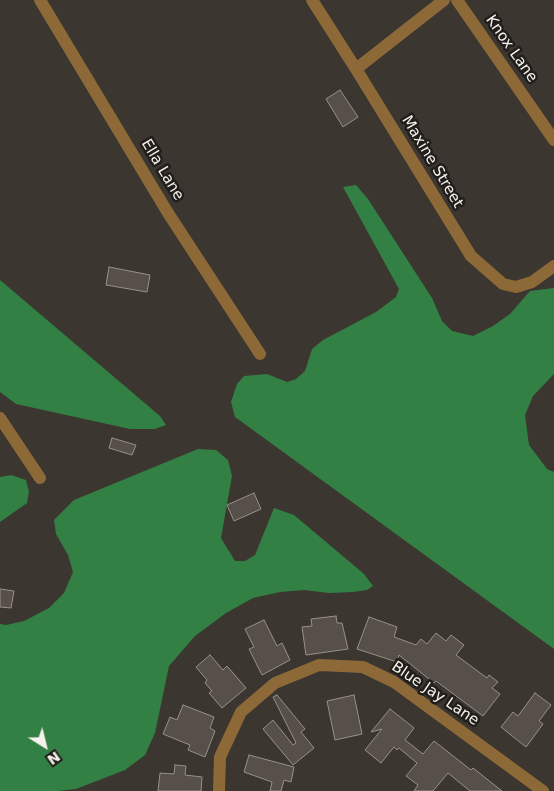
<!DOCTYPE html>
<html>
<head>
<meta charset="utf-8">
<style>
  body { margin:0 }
  #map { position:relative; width:554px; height:791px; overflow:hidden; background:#3c3630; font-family:"DejaVu Sans",sans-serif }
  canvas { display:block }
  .north { position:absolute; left:20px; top:721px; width:50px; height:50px; -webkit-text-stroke:4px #211e1b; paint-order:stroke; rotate:144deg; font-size:14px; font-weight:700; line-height:20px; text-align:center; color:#f6f2ee }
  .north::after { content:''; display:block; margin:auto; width:18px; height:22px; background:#f6f2ee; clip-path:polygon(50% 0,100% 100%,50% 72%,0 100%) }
</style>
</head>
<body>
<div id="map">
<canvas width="554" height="791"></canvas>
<div class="north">N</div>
</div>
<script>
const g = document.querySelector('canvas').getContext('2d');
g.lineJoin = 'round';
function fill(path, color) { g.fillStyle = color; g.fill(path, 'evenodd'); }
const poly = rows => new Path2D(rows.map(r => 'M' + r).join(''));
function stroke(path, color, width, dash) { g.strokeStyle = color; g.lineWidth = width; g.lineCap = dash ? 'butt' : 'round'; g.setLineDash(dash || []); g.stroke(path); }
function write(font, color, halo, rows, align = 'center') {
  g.font = font + ' "DejaVu Sans",sans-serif'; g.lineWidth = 5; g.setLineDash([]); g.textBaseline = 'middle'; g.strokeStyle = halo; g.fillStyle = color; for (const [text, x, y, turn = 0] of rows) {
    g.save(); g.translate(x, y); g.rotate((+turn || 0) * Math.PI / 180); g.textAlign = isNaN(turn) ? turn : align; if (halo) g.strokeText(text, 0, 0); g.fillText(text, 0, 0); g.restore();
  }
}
fill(poly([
  [356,185,368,199,432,298,442,321,452,331,473,336,493,326,510,314,530,291,554,288,554,374,533,396,525,415,529,445,547,469,554,472,554,649,235,417,231,402,237,384,244,376,267,374,287,382,296,379,305,371,312,349,323,340,376,312,396,297,399,289,343,187],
  [0,280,160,416,166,425,155,429,130,429,16,404,0,392],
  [198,449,216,450,228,460,232,476,221,538,235,561,245,561,255,555,274,508,294,515,364,574,373,586,367,590,353,592,329,593,304,590,280,592,253,598,226,613,195,636,169,666,155,733,145,755,125,770,76,789,57,791,0,791,0,624,6,625,24,621,49,608,64,593,73,572,68,555,56,534,54,520,74,500],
  [11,475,26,480,29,492,27,503,0,522,0,477]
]), '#328044');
const building = poly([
  [340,90,358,117,343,127,326,99,340,90],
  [109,267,150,275,147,292,106,285,109,267],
  [112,438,136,445,132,455,109,448,112,438],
  [254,493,261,509,234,521,227,505,254,493],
  [0,589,14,591,11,608,0,607,0,589],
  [336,616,337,623,342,623,348,649,306,655,302,627,312,626,311,619,336,616],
  [369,617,397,627,394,637,416,645,421,639,427,644,436,633,446,641,451,635,464,645,456,655,487,678,489,675,498,682,492,688,500,694,483,716,436,681,434,683,399,655,397,662,357,649,369,617],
  [264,620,277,646,282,643,290,660,262,675,249,649,254,647,245,629,264,620],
  [210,655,223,670,227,666,246,688,222,708,209,693,212,691,205,683,207,680,196,667,210,655],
  [535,693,551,705,539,721,543,724,526,747,501,727,513,712,518,716,535,693],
  [277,695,305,729,301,732,314,748,293,765,263,729,273,720,293,745,296,743,273,697,277,695],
  [354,695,362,734,335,740,327,701,354,695],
  [183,705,214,717,210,728,215,731,205,757,188,750,190,745,163,734,170,717,177,720,183,705],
  [390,709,414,728,405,740,423,754,434,741,471,770,473,768,502,791,470,791,448,773,433,791,414,791,418,785,406,776,417,763,399,748,397,750,394,747,381,763,365,750,382,729,371,732,390,709],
  [249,755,294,767,291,782,284,780,281,791,270,791,272,782,244,772,249,755],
  [175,765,186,766,185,775,202,777,201,791,158,791,160,773,174,774,175,765]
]);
fill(building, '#57504a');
stroke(building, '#98918a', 1);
stroke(poly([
  [40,0,168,213,260,354],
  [312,0,356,69,471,256,503,284,516,287,532,282,554,266],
  [457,0,554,140],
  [356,69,444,0],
  [0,418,40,478],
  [219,791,220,757,241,712,275,683,319,665,363,667,394,682,543,791]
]), '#8e6938', 12);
write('15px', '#f6f2ee', '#211e1b', [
  ["Knox Lane",511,49,55],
  ["Maxine Street",432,162,59],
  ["Ella Lane",162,170,59],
  ["Blue Jay Lane",435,694,34]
]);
</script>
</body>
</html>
